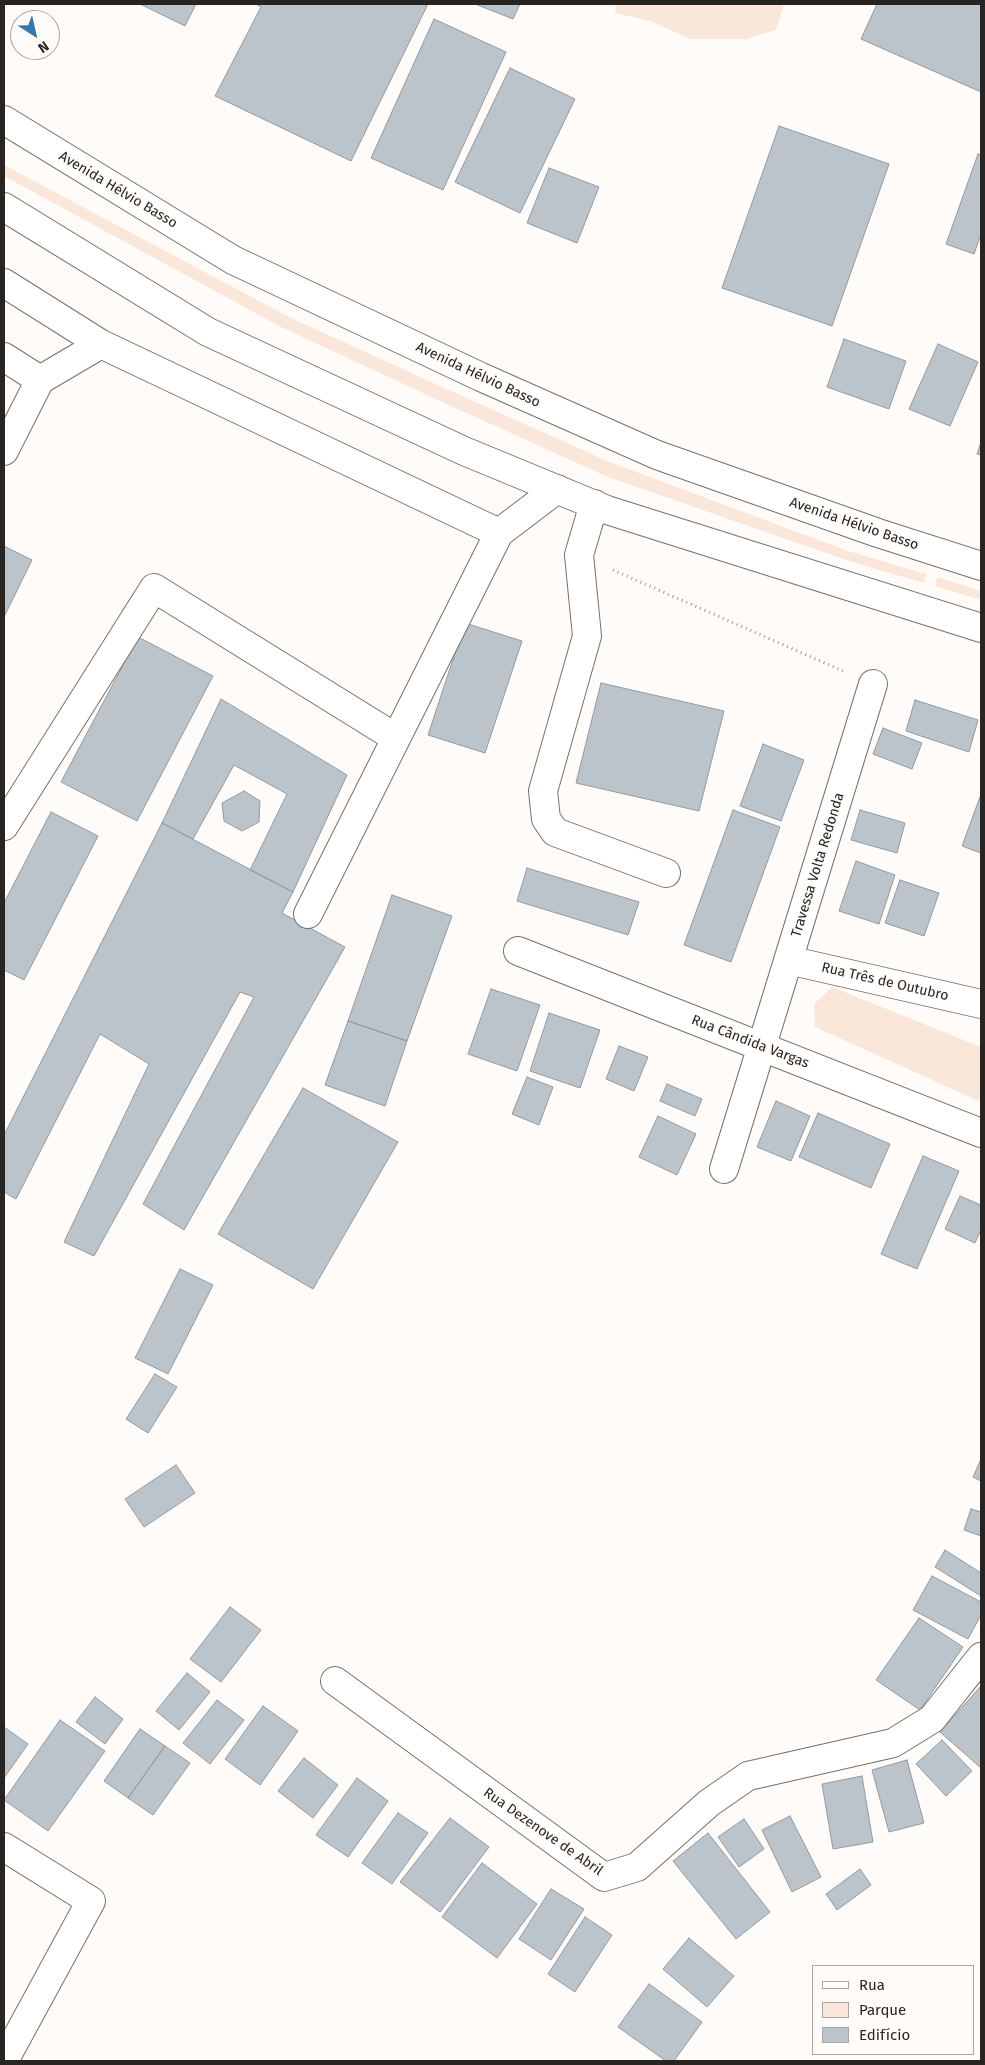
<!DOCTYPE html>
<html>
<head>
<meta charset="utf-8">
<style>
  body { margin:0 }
  #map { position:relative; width:985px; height:2065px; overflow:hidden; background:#fefbf8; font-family:"Fira Sans",sans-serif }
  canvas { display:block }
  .frame { position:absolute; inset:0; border:5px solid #272421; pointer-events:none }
  .legend { position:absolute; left:812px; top:1965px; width:162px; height:90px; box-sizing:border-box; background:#fefbf8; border:1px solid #a8a5a2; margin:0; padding:6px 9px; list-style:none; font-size:15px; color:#272421 }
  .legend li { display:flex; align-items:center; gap:10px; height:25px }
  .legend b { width:25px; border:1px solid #a8a5a2 }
  .north { position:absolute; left:10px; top:10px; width:50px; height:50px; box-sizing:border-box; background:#fefbf8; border:1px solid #a8a5a2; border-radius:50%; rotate:145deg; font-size:14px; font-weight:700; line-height:20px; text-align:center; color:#272421 }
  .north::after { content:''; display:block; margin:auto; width:18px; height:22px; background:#3278ac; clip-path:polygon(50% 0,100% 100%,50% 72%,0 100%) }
</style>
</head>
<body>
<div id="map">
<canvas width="985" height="2065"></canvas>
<div class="frame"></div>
<ul class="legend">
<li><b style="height:6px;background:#fff"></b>Rua</li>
<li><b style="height:14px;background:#fae7d9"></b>Parque</li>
<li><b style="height:14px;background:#bbc3cb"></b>Edifício</li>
</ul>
<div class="north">N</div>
</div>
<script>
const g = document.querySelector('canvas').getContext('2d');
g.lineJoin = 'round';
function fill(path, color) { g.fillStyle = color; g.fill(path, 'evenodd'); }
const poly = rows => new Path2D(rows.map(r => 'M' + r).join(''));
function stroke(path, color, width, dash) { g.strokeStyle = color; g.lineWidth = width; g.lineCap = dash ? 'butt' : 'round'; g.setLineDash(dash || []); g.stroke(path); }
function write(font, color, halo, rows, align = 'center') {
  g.font = font + ' "Fira Sans",sans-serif'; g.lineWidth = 4; g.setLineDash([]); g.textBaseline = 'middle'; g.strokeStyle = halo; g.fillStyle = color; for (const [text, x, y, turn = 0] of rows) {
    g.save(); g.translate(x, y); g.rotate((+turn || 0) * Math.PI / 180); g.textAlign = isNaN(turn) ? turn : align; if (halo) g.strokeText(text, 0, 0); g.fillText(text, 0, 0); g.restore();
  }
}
fill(poly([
  [617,4,784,4,776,30,746,39,690,39,650,21,615,13],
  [4,165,289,317,442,387,607,461,848,551,926,574,924,583,849,561,608,477,440,401,281,327,4,176],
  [937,577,981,591,981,600,935,586],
  [832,987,981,1047,981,1102,815,1027,814,1004]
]), '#fae7d9');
const building = poly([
  [140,4,196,4,185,26,140,4],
  [256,4,428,4,351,161,215,96,261,7,256,4],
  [475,4,520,4,513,19,475,4],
  [877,4,981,4,981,92,861,39,877,4],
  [434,19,506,52,443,190,371,158,434,19],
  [510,68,575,99,520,213,455,182,510,68],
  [779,126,889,164,832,326,722,288,779,126],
  [978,154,981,155,981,234,974,254,946,244,978,154],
  [549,168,599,187,577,243,527,223,549,168],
  [844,339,906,361,889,409,827,387,844,339],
  [938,344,978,362,950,426,909,409,938,344],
  [981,442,981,455,977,454,981,442],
  [4,546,32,560,4,617,4,546],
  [465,623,522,641,485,753,428,735,465,623],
  [138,637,213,676,137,821,61,782,138,637],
  [601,683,724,711,699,811,576,783,601,683],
  [221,699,347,775,293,892,250,870,287,794,234,765,193,839,162,823,221,699],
  [915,700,978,720,969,752,906,731,915,700],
  [883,728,922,743,912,769,873,754,883,728],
  [763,744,804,760,781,821,740,806,763,744],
  [244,791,260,801,259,822,242,831,224,821,222,803,244,791],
  [981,794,981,853,962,846,981,794],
  [733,810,780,827,731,962,684,945,733,810],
  [860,810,905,823,897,853,851,840,860,810],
  [51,812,98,836,24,980,4,970,4,903,51,812],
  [162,823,293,892,282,913,345,947,184,1230,143,1204,254,997,240,992,94,1256,64,1242,149,1064,100,1034,16,1199,4,1192,4,1135,162,823],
  [856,861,895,875,879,924,839,911,856,861],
  [527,868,639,902,628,935,517,901,527,868],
  [900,880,939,893,924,936,885,923,900,880],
  [392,895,452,916,407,1041,348,1021,392,895],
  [491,989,540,1005,517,1071,468,1054,491,989],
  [549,1013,600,1030,580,1088,530,1071,549,1013],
  [348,1021,407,1041,385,1106,325,1085,348,1021],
  [619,1046,648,1057,634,1091,606,1079,619,1046],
  [527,1077,553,1087,539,1125,512,1114,527,1077],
  [667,1084,702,1099,695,1116,660,1101,667,1084],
  [303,1088,398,1142,313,1289,218,1234,303,1088],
  [776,1101,810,1116,791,1161,757,1147,776,1101],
  [818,1113,890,1144,871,1188,799,1157,818,1113],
  [658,1116,696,1134,677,1175,639,1157,658,1116],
  [923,1156,959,1171,917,1269,881,1254,923,1156],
  [960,1196,981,1205,981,1230,975,1243,945,1229,960,1196],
  [180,1269,213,1285,168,1374,135,1358,180,1269],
  [155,1374,177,1387,148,1433,126,1419,155,1374],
  [981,1459,981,1481,973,1477,981,1459],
  [176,1465,195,1493,144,1527,125,1499,176,1465],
  [971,1509,981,1512,981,1536,964,1530,971,1509],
  [945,1550,981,1573,981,1596,935,1567,945,1550],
  [932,1576,981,1602,981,1615,968,1639,913,1610,932,1576],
  [230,1607,261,1630,221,1682,190,1659,230,1607],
  [919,1618,963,1647,920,1710,876,1680,919,1618],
  [187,1673,210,1692,179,1730,156,1711,187,1673],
  [981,1686,981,1768,940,1732,981,1686],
  [95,1697,123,1719,105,1744,76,1722,95,1697],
  [217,1700,244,1720,210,1764,183,1743,217,1700],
  [263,1706,298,1731,260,1785,225,1759,263,1706],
  [60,1720,105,1751,48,1831,4,1800,60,1720],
  [4,1727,28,1744,4,1778,4,1727],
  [140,1729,165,1746,128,1798,104,1781,140,1729],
  [942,1740,972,1771,946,1796,916,1764,942,1740],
  [165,1746,190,1763,153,1815,128,1798,165,1746],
  [304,1758,338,1785,313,1818,278,1791,304,1758],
  [907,1760,924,1823,889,1832,872,1770,907,1760],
  [862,1776,873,1842,833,1849,822,1784,862,1776],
  [357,1778,388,1801,348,1857,316,1835,357,1778],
  [398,1813,428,1833,392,1884,362,1863,398,1813],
  [790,1816,821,1877,792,1892,762,1830,790,1816],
  [450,1818,489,1847,440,1912,400,1882,450,1818],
  [744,1819,764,1849,739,1867,718,1837,744,1819],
  [708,1833,770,1912,736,1939,673,1861,708,1833],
  [482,1863,537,1904,497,1958,442,1917,482,1863],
  [860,1869,871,1885,837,1910,826,1894,860,1869],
  [551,1889,584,1909,551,1960,519,1939,551,1889],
  [585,1917,612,1935,575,1992,548,1974,585,1917],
  [689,1938,734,1976,707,2007,663,1969,689,1938],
  [649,1984,702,2022,674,2061,666,2061,618,2027,649,1984]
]);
fill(building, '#bbc3cb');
stroke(building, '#929aa1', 1);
const minor = poly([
  [4,283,101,344,499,533,557,489],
  [4,357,40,380,101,344],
  [4,451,40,380],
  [594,504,579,555,587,636,543,791,546,819,555,832,666,873],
  [4,826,154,588,396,738],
  [308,914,499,533],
  [518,951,981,1133],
  [788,960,981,1004],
  [724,1169,873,684],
  [335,1681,604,1877,637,1867,709,1803,748,1776,893,1743,932,1719,981,1657],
  [4,1847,91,1901,4,2061]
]);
const major = poly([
  [4,120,233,260,481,377,657,455,878,533,981,566],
  [4,207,208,332,464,451,607,510,981,628]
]);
stroke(minor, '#78706a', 30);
stroke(major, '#78706a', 30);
stroke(poly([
  [613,570,843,671]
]), '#9b9895', 3, [1, 4]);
stroke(minor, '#fff', 28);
stroke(major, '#fff', 28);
write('14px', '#272421', '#fefbf8', [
  ["Avenida Hélvio Basso",118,190,31],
  ["Avenida Hélvio Basso",478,375,25],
  ["Avenida Hélvio Basso",854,524,19],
  ["Travessa Volta Redonda",818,865,-73],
  ["Rua Três de Outubro",885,982,13],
  ["Rua Cândida Vargas",750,1042,21],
  ["Rua Dezenove de Abril",543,1832,35]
]);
</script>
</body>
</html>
